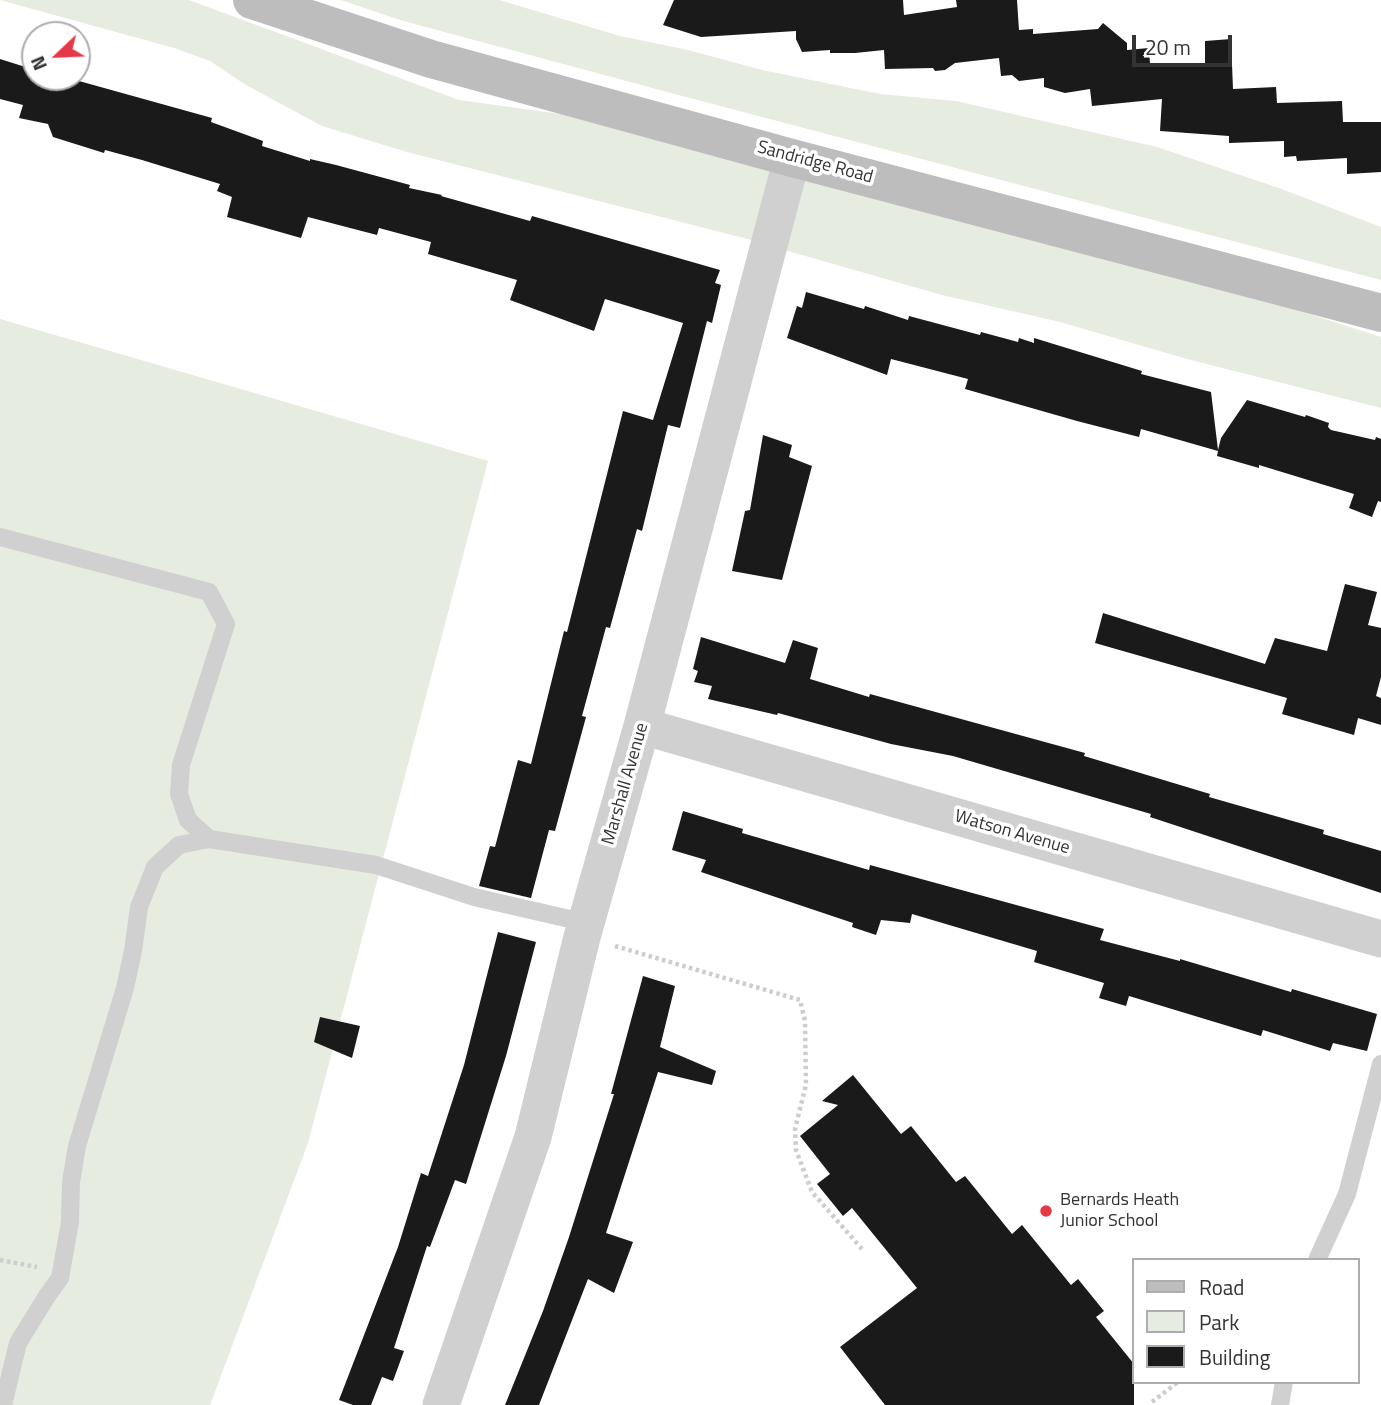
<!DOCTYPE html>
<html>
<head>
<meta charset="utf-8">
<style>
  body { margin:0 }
  #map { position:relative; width:1381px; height:1405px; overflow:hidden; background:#fff; font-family:"Titillium Web",sans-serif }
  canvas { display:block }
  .legend { position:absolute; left:1132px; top:1258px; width:228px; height:126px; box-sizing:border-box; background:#fff; border:2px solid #adadad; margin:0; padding:9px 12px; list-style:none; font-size:21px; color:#333 }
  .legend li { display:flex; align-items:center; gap:14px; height:35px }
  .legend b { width:35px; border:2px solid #adadad }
  .north { position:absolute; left:21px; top:21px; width:70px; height:70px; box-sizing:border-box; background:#fff; border:2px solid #adadad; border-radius:50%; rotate:247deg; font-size:19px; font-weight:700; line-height:28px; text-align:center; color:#333 }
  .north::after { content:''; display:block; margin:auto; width:24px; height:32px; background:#e63946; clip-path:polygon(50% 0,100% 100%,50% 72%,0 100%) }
  .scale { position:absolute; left:1132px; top:35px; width:100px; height:32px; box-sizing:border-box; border:4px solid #333; border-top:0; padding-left:9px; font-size:21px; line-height:24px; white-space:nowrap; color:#333; -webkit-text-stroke:5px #fff; paint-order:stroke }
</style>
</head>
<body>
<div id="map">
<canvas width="1381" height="1405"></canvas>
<ul class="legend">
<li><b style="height:9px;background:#bdbdbd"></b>Road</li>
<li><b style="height:19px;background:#e6ecdf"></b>Park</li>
<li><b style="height:19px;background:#1a1a1a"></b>Building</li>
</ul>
<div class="north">N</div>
<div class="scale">20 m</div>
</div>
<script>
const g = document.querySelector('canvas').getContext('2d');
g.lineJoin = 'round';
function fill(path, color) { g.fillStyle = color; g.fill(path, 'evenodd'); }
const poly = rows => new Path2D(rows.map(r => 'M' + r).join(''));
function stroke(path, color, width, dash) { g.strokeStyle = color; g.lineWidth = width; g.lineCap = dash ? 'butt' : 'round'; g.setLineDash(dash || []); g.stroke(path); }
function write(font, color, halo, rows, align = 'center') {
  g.font = font + ' "Titillium Web",sans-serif'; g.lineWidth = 7; g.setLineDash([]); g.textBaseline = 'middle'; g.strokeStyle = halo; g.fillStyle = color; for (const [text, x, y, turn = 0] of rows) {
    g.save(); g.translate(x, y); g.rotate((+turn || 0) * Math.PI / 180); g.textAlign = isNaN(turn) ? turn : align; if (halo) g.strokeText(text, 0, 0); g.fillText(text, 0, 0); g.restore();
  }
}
fill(poly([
  [0,0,189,0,459,100,619,122,792,158,771,245,407,152,322,126,246,85,210,61,174,48],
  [341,0,499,0,620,36,688,50,762,70,880,94,956,101,1157,147,1279,188,1381,227,1381,280,671,93,400,20],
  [798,170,1223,286,1381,337,1381,408,1187,359,1060,322,942,295,781,249],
  [0,319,488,461,308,1143,210,1405,0,1405]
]), '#e6ecdf');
fill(poly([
  [674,0,903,0,904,15,957,7,956,0,1017,0,1019,30,1033,29,1033,34,1098,29,1103,23,1127,43,1127,50,1149,48,1150,64,1205,67,1205,41,1231,39,1233,89,1276,87,1277,103,1342,101,1343,122,1381,122,1381,172,1347,174,1347,158,1297,161,1296,156,1284,157,1284,141,1229,143,1229,136,1160,131,1162,99,1092,106,1090,89,1065,93,1044,87,1044,78,1019,81,1012,75,1001,76,999,58,955,63,945,70,935,71,933,68,885,69,884,50,855,53,830,53,830,50,802,52,796,39,796,31,701,37,663,25],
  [0,59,35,70,35,77,79,77,79,81,212,118,211,122,263,141,262,146,310,161,310,159,336,165,410,185,409,188,442,195,441,196,530,221,532,216,720,270,715,283,721,285,712,323,707,321,680,428,668,425,642,531,637,529,610,628,606,627,582,716,586,717,555,831,549,830,531,898,479,886,490,846,495,847,518,760,531,764,564,631,567,632,623,411,653,420,683,323,605,299,594,331,510,300,517,280,428,254,431,242,379,228,377,235,308,217,301,238,227,217,232,197,217,191,220,184,142,160,105,150,104,153,53,137,48,124,19,118,23,105,0,99],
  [806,292,864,309,865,306,908,320,909,316,980,335,981,332,1018,342,1019,338,1034,343,1034,338,1142,371,1141,374,1211,392,1218,450,1221,438,1247,400,1305,417,1306,415,1329,423,1328,427,1331,430,1375,440,1376,437,1381,439,1381,502,1378,501,1372,517,1349,508,1354,494,1259,465,1259,468,1217,456,1218,451,1141,429,1139,437,1077,421,965,389,968,379,891,359,887,375,787,338,797,306,802,308],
  [763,435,792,445,789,457,812,466,782,580,732,571,745,511,750,510],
  [1345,584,1377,592,1368,625,1381,628,1381,677,1376,696,1381,698,1381,725,1358,718,1354,735,1282,714,1287,698,1095,643,1103,613,1265,664,1275,638,1327,651],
  [701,637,785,663,793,640,818,648,810,679,869,697,870,694,1085,753,1084,756,1210,794,1209,797,1324,830,1323,834,1381,851,1381,893,1150,817,1151,814,953,756,891,744,778,713,777,715,708,699,712,686,694,682,698,671,693,669],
  [683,811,743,829,742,833,869,870,870,865,1104,929,1100,940,1180,961,1180,959,1291,992,1292,989,1377,1014,1367,1051,1333,1043,1330,1051,1263,1030,1261,1036,1129,996,1126,1006,1099,998,1104,983,1034,962,1037,951,912,914,910,923,881,920,876,935,852,927,853,923,701,872,706,860,672,850],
  [498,932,536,942,506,1056,466,1184,455,1180,430,1247,427,1246,394,1348,404,1351,393,1381,382,1377,371,1405,353,1405,339,1400,398,1247,421,1173,428,1176,464,1065],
  [643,976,675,986,660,1047,716,1071,712,1085,658,1072,606,1233,633,1242,614,1293,588,1279,539,1405,505,1405,543,1311,569,1237,614,1094,611,1094],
  [320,1017,360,1026,352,1058,314,1042],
  [853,1075,901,1134,911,1126,956,1182,965,1176,1012,1234,1022,1225,1071,1285,1078,1279,1104,1311,1096,1317,1134,1364,1134,1405,885,1405,840,1347,917,1288,852,1208,843,1216,817,1184,830,1174,800,1136,838,1105,822,1101]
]), '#1a1a1a');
stroke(poly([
  [615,946,800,1000,805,1021,806,1085,795,1129,796,1150,812,1192,862,1249],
  [0,1260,37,1267],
  [1152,1402,1178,1382]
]), '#cdcdcd', 4.5, [3.5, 3.5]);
stroke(poly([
  [0,537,209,592,226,624,181,765,179,794,188,820,209,839,179,845,155,867,139,907,133,951,125,988,77,1146,71,1182,70,1222,60,1278,47,1296,18,1343,3,1405],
  [209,839,376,865,474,897,587,923],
  [1317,1260,1347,1194,1381,1064],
  [1280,1405,1284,1382]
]), '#d0d0d0', 18);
stroke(poly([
  [642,726,1381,939],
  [441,1405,533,1137,582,937,642,726,792,158]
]), '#d0d0d0', 37);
stroke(poly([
  [252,0,431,59,792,158,1381,313]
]), '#bdbdbd', 38);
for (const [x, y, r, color] of [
  [1046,1211,7,"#e63946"]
]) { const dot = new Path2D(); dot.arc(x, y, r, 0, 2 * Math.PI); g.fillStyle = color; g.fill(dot); stroke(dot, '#fff', 2.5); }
write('18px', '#333', '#fff', [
  ["Sandridge Road",815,163,15],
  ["Marshall Avenue",626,784,-74],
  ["Watson Avenue",1012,833,16]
]);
write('18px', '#333', '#fff', [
  ["Bernards Heath",1060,1201],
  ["Junior School",1060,1222]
], 'left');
</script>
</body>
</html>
